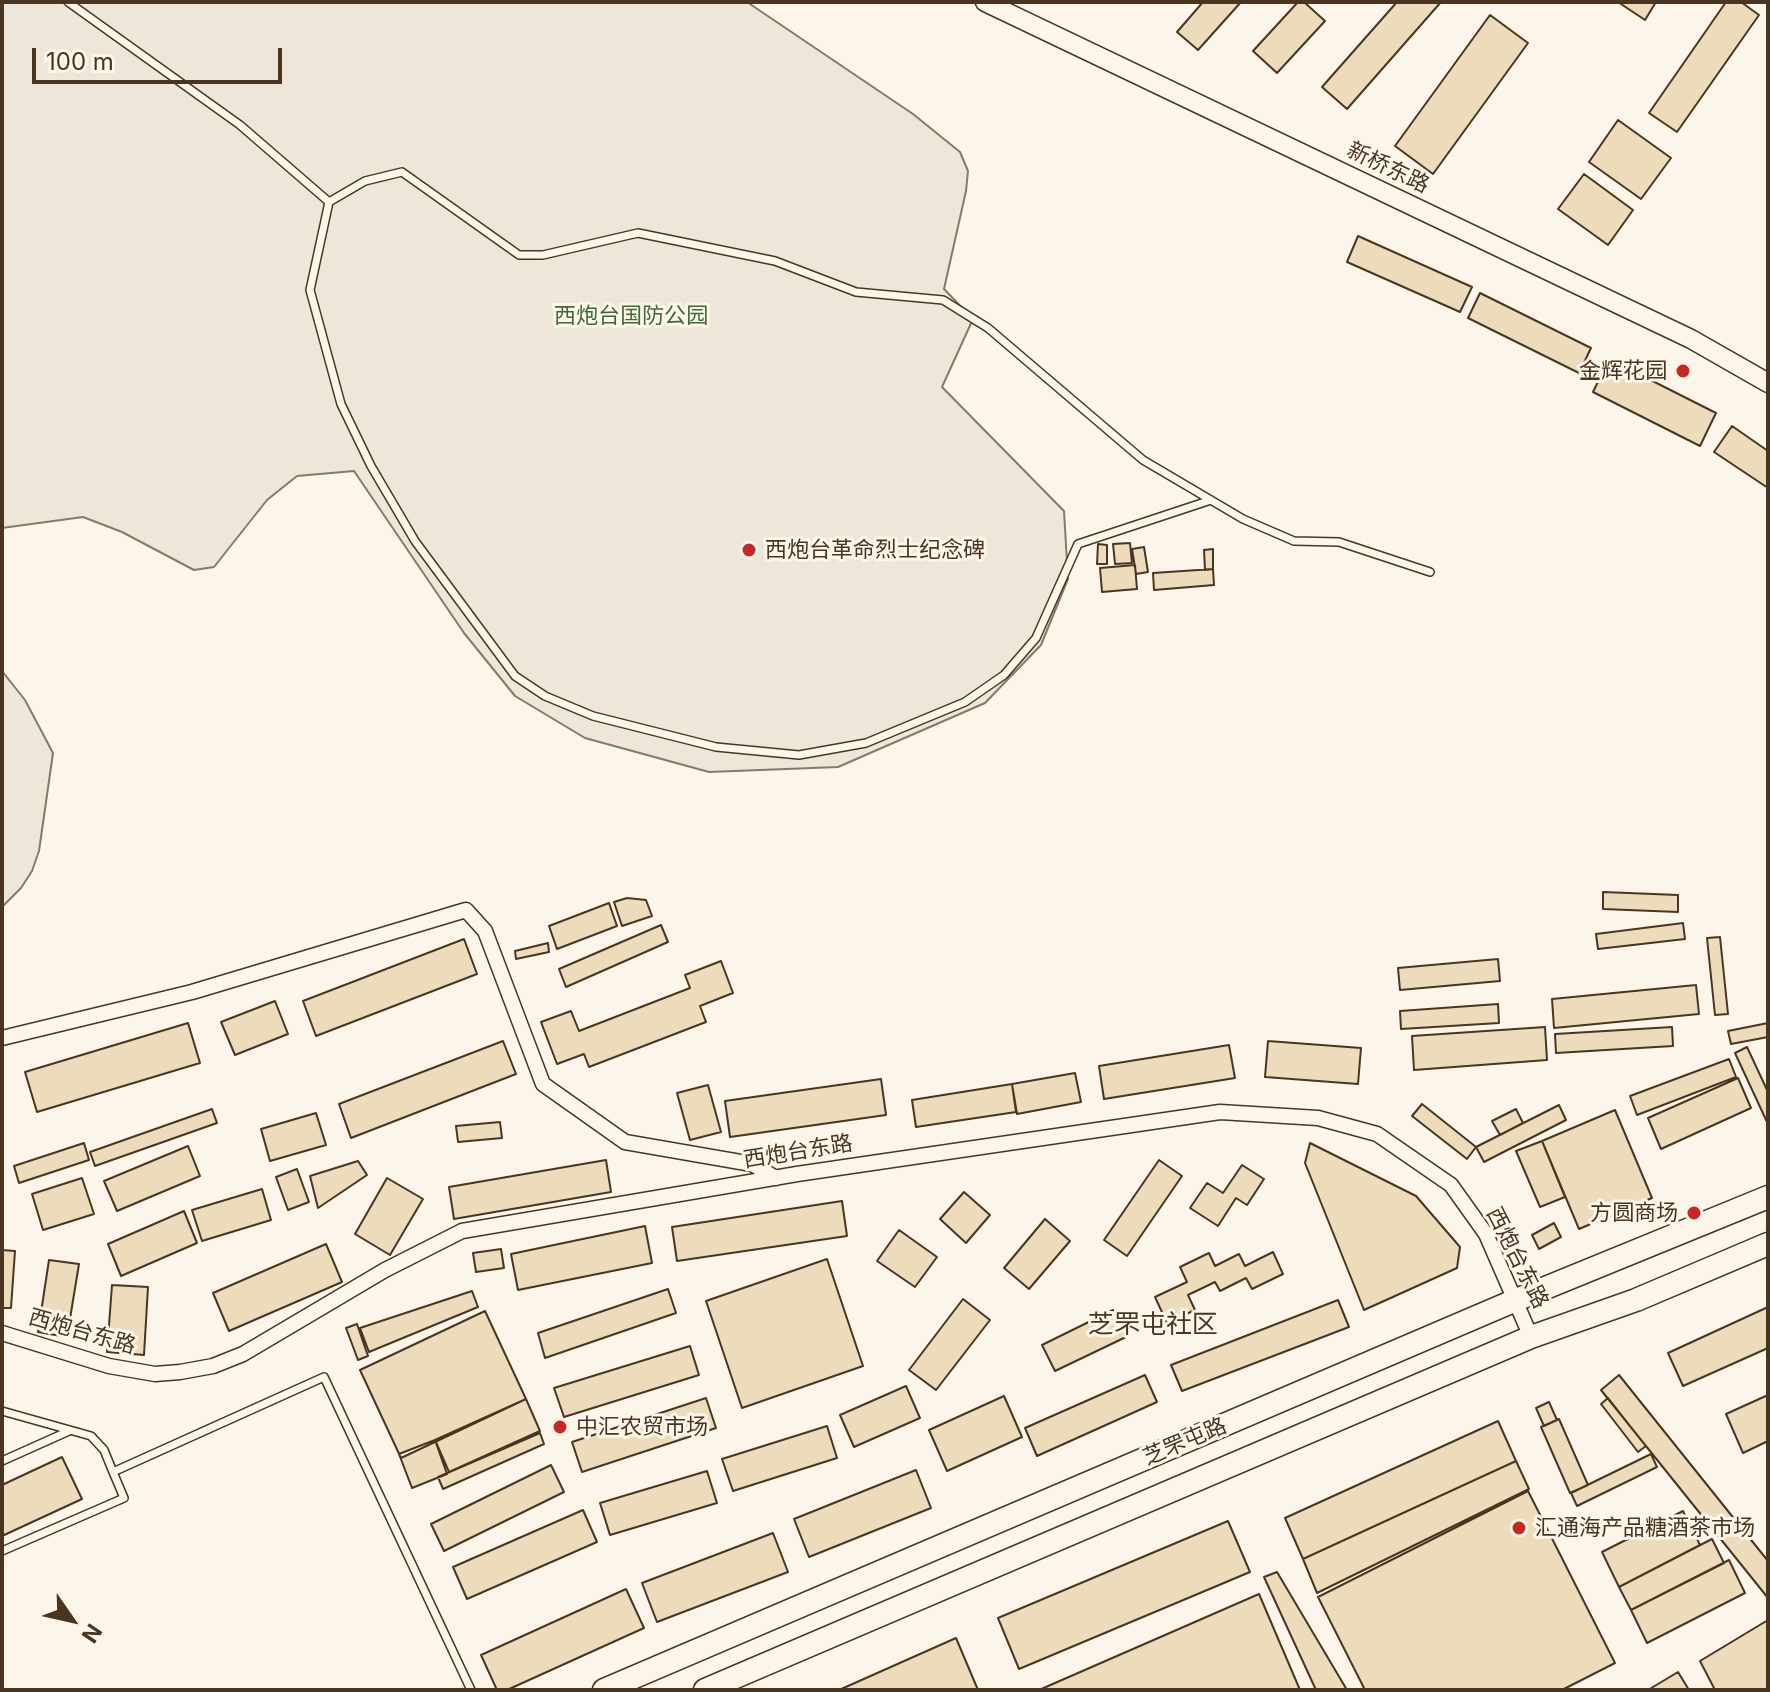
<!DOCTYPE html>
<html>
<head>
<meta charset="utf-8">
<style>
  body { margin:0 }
  #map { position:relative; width:1770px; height:1692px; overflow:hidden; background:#fbf6e9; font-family:Inter,sans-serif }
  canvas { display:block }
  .frame { position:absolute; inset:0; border:4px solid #4a3520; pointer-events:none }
  .north { position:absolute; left:32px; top:1580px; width:80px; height:80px; -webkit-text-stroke:6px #fbf6e9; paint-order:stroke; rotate:124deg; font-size:22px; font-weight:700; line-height:32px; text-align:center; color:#4a3520 }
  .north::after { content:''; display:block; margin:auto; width:28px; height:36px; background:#4a3520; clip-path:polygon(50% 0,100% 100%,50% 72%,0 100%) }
  .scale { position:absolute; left:32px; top:48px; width:250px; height:36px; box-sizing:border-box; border:4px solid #4a3520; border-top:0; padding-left:10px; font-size:24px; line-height:28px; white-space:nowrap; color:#4a3520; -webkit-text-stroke:6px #fbf6e9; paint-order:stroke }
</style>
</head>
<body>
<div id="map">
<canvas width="1770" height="1692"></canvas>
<div class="frame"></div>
<div class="north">N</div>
<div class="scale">100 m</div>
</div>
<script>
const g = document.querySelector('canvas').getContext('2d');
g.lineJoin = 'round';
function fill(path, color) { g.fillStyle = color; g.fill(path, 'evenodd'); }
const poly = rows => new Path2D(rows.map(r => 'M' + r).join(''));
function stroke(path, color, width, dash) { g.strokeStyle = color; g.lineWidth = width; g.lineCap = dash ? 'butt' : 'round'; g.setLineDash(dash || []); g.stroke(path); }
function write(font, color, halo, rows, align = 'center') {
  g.font = font + ' Inter,"Noto Sans SC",sans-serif'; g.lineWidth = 6; g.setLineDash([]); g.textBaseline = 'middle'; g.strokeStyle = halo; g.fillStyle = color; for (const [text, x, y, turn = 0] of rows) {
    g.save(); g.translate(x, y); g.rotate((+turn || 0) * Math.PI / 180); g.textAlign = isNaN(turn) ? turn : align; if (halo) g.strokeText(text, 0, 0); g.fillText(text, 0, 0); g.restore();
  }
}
const green = poly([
  [2,2,747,2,913,114,960,152,968,171,966,191,944,289,973,319,942,387,1064,511,1068,579,1041,645,985,703,838,767,709,772,585,738,515,696,464,633,354,471,297,476,267,500,214,567,194,570,122,532,83,517,2,528,2,2],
  [2,671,25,700,53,753,39,851,32,871,21,888,2,907,2,671]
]);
fill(green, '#ede6d9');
stroke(green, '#887966', 2);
const building = poly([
  [1203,2,1241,2,1198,50,1177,32,1203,2],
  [1298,2,1304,2,1325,21,1277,73,1253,51,1298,2],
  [1397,2,1441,2,1347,109,1322,87,1397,2],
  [1618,2,1656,2,1645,20,1618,2],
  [1726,2,1741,2,1759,15,1677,132,1649,113,1726,2],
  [1490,15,1528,43,1433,174,1395,146,1490,15],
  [1618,120,1671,158,1641,199,1589,162,1618,120],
  [1584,174,1633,210,1608,245,1558,209,1584,174],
  [1358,236,1472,287,1460,312,1347,262,1358,236],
  [1480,293,1591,348,1579,373,1468,318,1480,293],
  [1609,359,1716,413,1700,446,1593,392,1609,359],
  [1732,426,1768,451,1768,488,1714,452,1732,426],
  [1130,543,1132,563,1115,564,1113,544,1130,543],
  [1098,544,1107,545,1107,564,1097,564,1098,544],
  [1144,547,1148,572,1136,574,1132,549,1144,547],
  [1213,549,1213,569,1205,570,1204,550,1213,549],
  [1135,565,1137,589,1102,592,1100,568,1135,565],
  [1213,569,1214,585,1154,590,1153,573,1213,569],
  [1603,892,1678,895,1678,912,1603,909,1603,892],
  [627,898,646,900,652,916,622,926,614,902,627,898],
  [609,903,617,926,557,949,549,926,609,903],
  [1683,923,1685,939,1598,949,1596,934,1683,923],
  [661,925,668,942,566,987,559,969,661,925],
  [1720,937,1728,1014,1715,1015,1707,938,1720,937],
  [464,939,477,974,316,1036,303,1001,464,939],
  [548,943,549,952,516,959,515,951,548,943],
  [1498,959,1500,981,1400,990,1398,968,1498,959],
  [721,961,733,993,700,1006,706,1022,589,1067,584,1054,557,1064,541,1022,571,1011,579,1031,690,988,685,975,721,961],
  [1696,985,1699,1014,1554,1028,1552,999,1696,985],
  [275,1001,288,1034,235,1055,221,1022,275,1001],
  [1498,1004,1499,1023,1401,1029,1400,1011,1498,1004],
  [188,1023,200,1063,37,1112,25,1072,188,1023],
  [1768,1023,1768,1037,1731,1044,1728,1031,1768,1023],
  [1545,1027,1547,1060,1414,1070,1412,1036,1545,1027],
  [1672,1027,1673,1046,1556,1053,1555,1034,1672,1027],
  [503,1041,516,1074,351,1138,339,1104,503,1041],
  [1268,1041,1361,1048,1358,1084,1265,1077,1268,1041],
  [1229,1045,1235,1078,1104,1099,1099,1066,1229,1045],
  [1747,1047,1768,1092,1767,1122,1735,1053,1747,1047],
  [1729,1059,1736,1077,1637,1115,1630,1096,1729,1059],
  [1075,1073,1081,1102,1017,1114,1012,1084,1075,1073],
  [1738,1078,1751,1108,1661,1149,1648,1118,1738,1078],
  [881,1079,886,1115,730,1137,725,1101,881,1079],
  [1012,1084,1016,1112,916,1127,912,1100,1012,1084],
  [708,1085,721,1132,690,1140,677,1093,708,1085],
  [1422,1104,1476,1147,1467,1159,1412,1116,1422,1104],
  [1559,1105,1566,1120,1484,1162,1476,1147,1559,1105],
  [212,1109,217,1123,95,1166,90,1152,212,1109],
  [1516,1109,1523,1123,1500,1135,1492,1121,1516,1109],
  [1615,1110,1652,1198,1579,1229,1542,1141,1615,1110],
  [316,1113,326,1145,270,1161,261,1129,316,1113],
  [500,1122,502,1138,458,1142,456,1126,500,1122],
  [1542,1141,1565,1197,1540,1207,1516,1151,1542,1141],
  [84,1143,89,1160,19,1183,14,1166,84,1143],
  [1310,1143,1416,1196,1460,1247,1457,1268,1364,1310,1305,1163,1310,1143],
  [188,1146,200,1176,117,1211,104,1181,188,1146],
  [606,1160,611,1192,454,1219,449,1187,606,1160],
  [1159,1160,1182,1176,1127,1256,1104,1240,1159,1160],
  [358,1161,367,1175,318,1208,310,1176,358,1161],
  [1242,1165,1264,1179,1247,1205,1236,1198,1218,1226,1190,1208,1207,1183,1223,1193,1242,1165],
  [297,1169,309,1202,288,1210,276,1177,297,1169],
  [82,1178,94,1214,43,1230,32,1194,82,1178],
  [387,1178,423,1199,390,1255,355,1234,387,1178],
  [262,1189,271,1220,202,1241,192,1210,262,1189],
  [964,1192,990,1215,966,1243,940,1219,964,1192],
  [842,1201,847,1236,677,1261,672,1227,842,1201],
  [184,1211,197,1243,121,1276,108,1244,184,1211],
  [1045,1219,1070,1241,1029,1289,1004,1268,1045,1219],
  [1554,1223,1561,1237,1539,1249,1532,1235,1554,1223],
  [645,1226,652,1263,518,1290,511,1254,645,1226],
  [899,1230,937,1257,915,1287,877,1261,899,1230],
  [326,1244,342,1282,229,1331,213,1293,326,1244],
  [501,1249,504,1268,476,1272,473,1253,501,1249],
  [2,1250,15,1251,11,1308,2,1308,2,1250],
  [1273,1252,1283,1274,1252,1289,1246,1278,1220,1291,1215,1282,1188,1295,1195,1310,1167,1323,1155,1297,1187,1282,1180,1267,1209,1253,1215,1266,1239,1254,1245,1266,1273,1252],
  [827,1259,863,1366,742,1408,706,1301,827,1259],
  [49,1260,79,1264,67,1337,38,1332,49,1260],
  [112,1285,148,1287,144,1355,107,1352,112,1285],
  [668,1289,676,1313,545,1358,538,1333,668,1289],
  [472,1291,478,1307,369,1352,360,1328,472,1291],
  [963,1299,990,1320,936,1390,909,1370,963,1299],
  [1338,1300,1349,1327,1182,1391,1171,1365,1338,1300],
  [1768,1307,1768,1348,1683,1386,1668,1353,1768,1307],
  [1113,1310,1126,1337,1055,1371,1042,1345,1113,1310],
  [485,1311,526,1399,401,1458,360,1370,485,1311],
  [357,1324,368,1356,358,1360,346,1328,357,1324],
  [690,1346,699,1375,564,1417,554,1388,690,1346],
  [1145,1375,1157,1402,1037,1456,1025,1428,1145,1375],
  [1619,1375,1768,1561,1768,1598,1601,1390,1619,1375],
  [906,1386,920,1418,854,1447,840,1415,906,1386],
  [1768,1395,1768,1441,1743,1453,1726,1414,1768,1395],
  [1004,1396,1022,1437,947,1471,929,1430,1004,1396],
  [706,1398,716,1428,582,1472,572,1442,706,1398],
  [1608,1398,1646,1446,1638,1452,1601,1404,1608,1398],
  [526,1399,540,1431,449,1472,435,1440,526,1399],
  [1549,1402,1557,1420,1544,1426,1536,1408,1549,1402],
  [1559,1419,1588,1485,1570,1493,1541,1427,1559,1419],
  [1498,1421,1516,1461,1303,1559,1285,1518,1498,1421],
  [827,1426,837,1458,733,1491,722,1459,827,1426],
  [540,1433,544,1444,443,1489,438,1477,540,1433],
  [435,1440,447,1474,412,1488,399,1454,435,1440],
  [1651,1454,1657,1467,1577,1506,1571,1493,1651,1454],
  [62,1457,82,1499,2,1536,2,1485,62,1457],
  [1516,1461,1529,1489,1317,1593,1303,1559,1516,1461],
  [551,1465,564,1492,444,1551,431,1524,551,1465],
  [916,1470,931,1508,809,1557,794,1519,916,1470],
  [707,1471,717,1503,610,1535,600,1503,707,1471],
  [1528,1491,1615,1663,1562,1690,1365,1690,1318,1597,1528,1491],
  [583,1510,597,1542,467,1599,453,1567,583,1510],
  [1683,1511,1700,1545,1619,1587,1602,1552,1683,1511],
  [1228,1521,1250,1572,1019,1669,998,1618,1228,1521],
  [773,1533,788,1572,657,1622,642,1583,773,1533],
  [1712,1539,1724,1563,1631,1610,1619,1587,1712,1539],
  [1729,1560,1745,1593,1647,1643,1631,1610,1729,1560],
  [1277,1572,1347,1690,1316,1690,1264,1577,1277,1572],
  [626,1589,644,1628,507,1690,497,1690,481,1655,626,1589],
  [1259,1594,1300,1690,1039,1690,1259,1594],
  [1768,1620,1768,1690,1715,1690,1700,1661,1768,1620],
  [956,1638,978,1690,839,1690,956,1638],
  [1678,1672,1689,1690,1648,1690,1678,1672]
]);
fill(building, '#ecdcbc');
stroke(building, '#4a3520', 2);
const service = poly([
  [68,2,240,125,329,202,365,181,402,172,519,255,543,255,638,233,775,261,856,292,943,300,988,328,1143,460,1243,519,1294,541,1339,542,1430,572],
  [329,202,310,290,341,404,371,466,415,541,515,676,545,696,593,716,716,747,799,755,866,743,965,702,1004,675,1036,638,1078,544,1211,500],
  [2,1411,91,1436,104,1450,113,1472,324,1377,471,1690],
  [2,1461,69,1431],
  [2,1551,124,1498,113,1472]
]);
const minor = poly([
  [2,1038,192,992,466,910,485,931,543,1084,625,1142,752,1164,776,1178],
  [2,1333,109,1366,155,1374,180,1372,213,1366,243,1354,385,1270,462,1231,797,1174,1220,1112,1318,1118,1377,1134,1451,1185,1486,1234,1531,1337]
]);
const tertiary = poly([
  [985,2,1691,339,1768,383]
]);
const secondary = poly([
  [604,1690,1516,1300,1768,1197],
  [705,1690,1531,1337,1636,1300,1768,1244]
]);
stroke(service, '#4a3520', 10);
stroke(minor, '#4a3520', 17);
stroke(tertiary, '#4a3520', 21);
stroke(secondary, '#4a3520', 25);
stroke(service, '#fbf6e9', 7);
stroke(minor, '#fbf6e9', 14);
stroke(tertiary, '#fbf6e9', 18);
stroke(secondary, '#fbf6e9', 22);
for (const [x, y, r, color] of [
  [1683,371,8,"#c62828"],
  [749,550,8,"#c62828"],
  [1694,1213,8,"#c62828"],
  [560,1427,8,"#c62828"],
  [1519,1528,8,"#c62828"]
]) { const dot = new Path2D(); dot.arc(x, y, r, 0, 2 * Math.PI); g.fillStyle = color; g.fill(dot); stroke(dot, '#fbf6e9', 3); }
write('22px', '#4a3520', '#fbf6e9', [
  ["新桥东路",1388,168,26],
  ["西炮台东路",798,1152,-9],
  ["西炮台东路",1517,1258,63],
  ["西炮台东路",82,1332,16],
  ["芝罘屯路",1185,1442,-23]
]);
write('22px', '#436837', '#fbf6e9', [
  ["西炮台国防公园",631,316]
]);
write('22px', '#4a3520', '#fbf6e9', [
  ["金辉花园",1667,371,"right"],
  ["西炮台革命烈士纪念碑",765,550],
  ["方圆商场",1678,1213,"right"],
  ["中汇农贸市场",576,1427],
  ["汇通海产品糖酒茶市场",1535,1528]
], 'left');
write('26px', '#4a3520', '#fbf6e9', [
  ["芝罘屯社区",1153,1325]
]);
</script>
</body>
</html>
